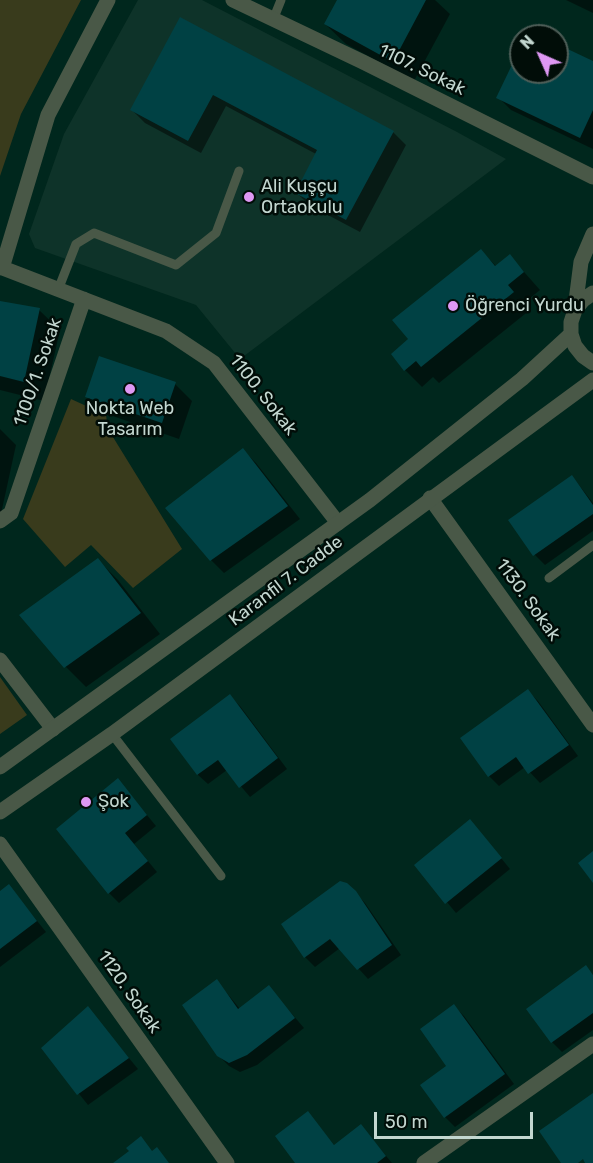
<!DOCTYPE html>
<html>
<head>
<meta charset="utf-8">
<style>
  body { margin:0 }
  #map { position:relative; width:593px; height:1163px; overflow:hidden; background:#00271d; font-family:Rubik,sans-serif }
  canvas { display:block }
  .north { position:absolute; left:509px; top:24px; width:60px; height:60px; box-sizing:border-box; background:#010d08; border:2px solid #4f5e58; border-radius:50%; rotate:315deg; font-size:16px; font-weight:700; line-height:24px; text-align:center; color:#c3d7d0 }
  .north::after { content:''; display:block; margin:auto; width:21px; height:27px; background:#de98f3; clip-path:polygon(50% 0,100% 100%,50% 72%,0 100%) }
  .scale { position:absolute; left:374px; top:1112px; width:159px; height:27px; box-sizing:border-box; border:3px solid #c3d7d0; border-top:0; padding-left:8px; font-size:18px; line-height:21px; white-space:nowrap; color:#c3d7d0; -webkit-text-stroke:4px #010d08; paint-order:stroke }
</style>
</head>
<body>
<div id="map">
<canvas width="593" height="1163"></canvas>
<div class="north">N</div>
<div class="scale">50 m</div>
</div>
<script>
const g = document.querySelector('canvas').getContext('2d');
g.lineJoin = 'round';
function fill(path, color) { g.fillStyle = color; g.fill(path, 'evenodd'); }
const poly = rows => new Path2D(rows.map(r => 'M' + r).join(''));
function stroke(path, color, width, dash) { g.strokeStyle = color; g.lineWidth = width; g.lineCap = dash ? 'butt' : 'round'; g.setLineDash(dash || []); g.stroke(path); }
function write(font, color, halo, rows, align = 'center') {
  g.font = font + ' Rubik,sans-serif'; g.lineWidth = 5; g.setLineDash([]); g.textBaseline = 'middle'; g.strokeStyle = halo; g.fillStyle = color; for (const [text, x, y, turn = 0] of rows) {
    g.save(); g.translate(x, y); g.rotate((+turn || 0) * Math.PI / 180); g.textAlign = isNaN(turn) ? turn : align; if (halo) g.strokeText(text, 0, 0); g.fillText(text, 0, 0); g.restore();
  }
}
fill(poly([
  [138,0,202,0,457,132,506,159,240,359,196,305,35,248,29,234,64,134]
]), '#0e3329');
fill(poly([
  [0,0,81,0,21,114,0,176],
  [71,399,106,415,108,429,182,549,133,588,91,545,65,567,23,519],
  [0,677,27,715,0,734]
]), '#393b1c');
fill(poly([
  [339,0,435,0,450,14,414,81,346,44,325,24],
  [566,0,593,0,593,13],
  [181,19,393,132,406,145,360,232,309,205,296,192,316,154,226,106,201,153,145,123,132,110],
  [557,46,593,63,593,149,511,110,498,97,521,50,521,72,557,72],
  [481,251,497,267,510,256,540,290,524,303,530,310,439,383,433,377,422,387,405,370,410,340],
  [0,302,39,310,60,330,44,401,0,390],
  [175,384,192,401,179,439,104,413,87,396],
  [0,429,16,445,1,514,0,514],
  [243,450,256,463,300,519,224,573,211,560],
  [572,476,593,503,593,531,545,565,535,555,510,520],
  [98,560,118,580,160,634,86,687,66,667,21,615],
  [528,691,538,701,578,756,540,783,525,767,499,786,489,776],
  [230,696,240,706,287,769,250,797,227,770,208,784,198,775,172,739],
  [118,780,156,826,134,844,157,872,119,903,109,893],
  [479,831,510,869,456,913,416,865],
  [347,884,365,903,401,955,368,979,340,948,315,967,305,957],
  [9,886,46,932,0,967,0,893],
  [585,967,593,975,593,1030,562,1052,552,1042,528,1009],
  [217,981,240,1009,269,987,304,1028,257,1065,240,1072,229,1066,218,1055],
  [454,1006,464,1016,514,1084,455,1127,445,1117],
  [88,1008,138,1069,88,1105,43,1049],
  [308,1113,335,1146,361,1126,392,1163,297,1163]
]), '#0007');
fill(poly([
  [337,0,426,0,393,62,324,24],
  [180,17,394,131,346,220,295,193,317,150,213,95,188,141,130,110],
  [557,44,593,61,593,110,580,138,496,98,521,46,521,72,557,72],
  [481,249,495,266,510,254,524,272,508,285,514,292,421,367,416,361,404,371,391,354,408,339,392,320],
  [0,301,40,308,24,382,0,376],
  [99,356,176,382,162,423,85,397],
  [243,448,288,506,210,561,165,508],
  [572,475,593,505,593,514,533,556,508,520],
  [98,558,141,613,64,668,19,615],
  [528,689,569,745,528,774,516,757,488,777,460,738],
  [230,694,278,758,239,788,218,760,197,775,170,739],
  [118,778,147,815,125,833,148,861,108,894,56,829],
  [470,819,502,858,445,904,414,865],
  [593,851,593,883,578,863],
  [340,881,347,883,356,891,392,945,357,970,330,939,304,958,281,924],
  [9,884,37,921,0,949,0,891],
  [586,965,593,975,593,1013,551,1043,526,1009],
  [217,979,238,1009,269,985,295,1018,247,1055,229,1063,217,1056,182,1005],
  [454,1004,505,1074,444,1118,420,1085,446,1066,420,1029],
  [88,1006,129,1058,77,1095,41,1048],
  [593,1093,593,1163,585,1163,583,1159,578,1163,561,1163,539,1131],
  [308,1111,334,1145,361,1124,386,1156,377,1163,295,1163,275,1136],
  [141,1136,152,1151,157,1147,169,1163,113,1163,129,1151,126,1148]
]), '#004144');
stroke(poly([
  [273,20,281,0],
  [58,290,76,244,94,233,176,265,216,233,239,171],
  [549,578,593,545],
  [112,734,221,876]
]), '#495847', 9);
stroke(poly([
  [233,0,363,62,593,177],
  [0,267,166,331,214,363,338,523],
  [2,268,48,115,108,0],
  [430,498,593,725],
  [0,521,11,513,84,299],
  [0,660,53,729],
  [0,844,227,1163],
  [424,1163,593,1044]
]), '#495847', 15);
stroke(poly([
  [593,293,583,300,575,310,571,322,571,334,575,346,583,356,593,363],
  [575,309,581,262,593,234],
  [0,767,370,500,522,379,571,334],
  [0,812,112,734,593,380]
]), '#495847', 15);
for (const [x, y, r, color] of [
  [249,197,6,"#de98f3"],
  [453,306,6,"#de98f3"],
  [130,389,6,"#de98f3"],
  [86,802,6,"#de98f3"]
]) { const dot = new Path2D(); dot.arc(x, y, r, 0, 2 * Math.PI); g.fillStyle = color; g.fill(dot); stroke(dot, '#010d08', 2); }
write('18px', '#c3d7d0', '#010d08', [
  ["1107. Sokak",422,70,26],
  ["1100/1. Sokak",38,372,-71],
  ["1100. Sokak",263,395,52],
  ["Karanfil 7. Cadde",286,581,-37],
  ["1130. Sokak",528,600,54],
  ["1120. Sokak",129,992,55]
]);
write('18px', '#c3d7d0', '#010d08', [
  ["Ali Kuşçu",261,187],
  ["Ortaokulu",261,208],
  ["Öğrenci Yurdu",465,306],
  ["Nokta Web",130,409,"center"],
  ["Tasarım",130,430,"center"],
  ["Şok",98,802]
], 'left');
</script>
</body>
</html>
